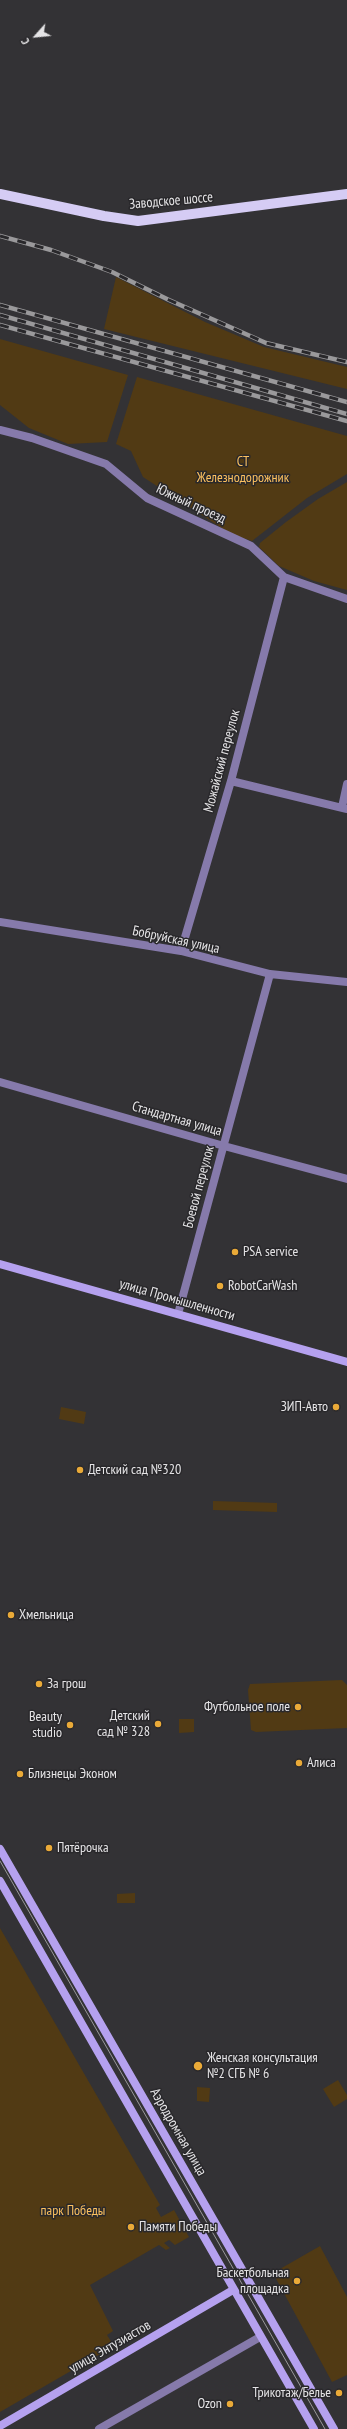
<!DOCTYPE html>
<html>
<head>
<meta charset="utf-8">
<style>
  body { margin:0 }
  #map { position:relative; width:347px; height:2429px; overflow:hidden; background:#333235; font-family:"PT Sans Narrow",sans-serif }
  canvas { display:block }
  .north { position:absolute; left:16px; top:16px; width:40px; height:40px; -webkit-text-stroke:3px #29282b; paint-order:stroke; rotate:243deg; font-size:11px; font-weight:700; line-height:16px; text-align:center; color:#e5e4e6 }
  .north::after { content:''; display:block; margin:auto; width:14px; height:18px; background:#e5e4e6; clip-path:polygon(50% 0,100% 100%,50% 72%,0 100%) }
</style>
</head>
<body>
<div id="map">
<canvas width="347" height="2429"></canvas>
<div class="north">С</div>
</div>
<script>
const g = document.querySelector('canvas').getContext('2d');
g.lineJoin = 'round';
function fill(path, color) { g.fillStyle = color; g.fill(path, 'evenodd'); }
const poly = rows => new Path2D(rows.map(r => 'M' + r).join(''));
function stroke(path, color, width, dash) { g.strokeStyle = color; g.lineWidth = width; g.lineCap = dash ? 'butt' : 'round'; g.setLineDash(dash || []); g.stroke(path); }
function write(font, color, halo, rows, align = 'center') {
  g.font = font + ' "PT Sans Narrow",sans-serif'; g.lineWidth = 3; g.setLineDash([]); g.textBaseline = 'middle'; g.strokeStyle = halo; g.fillStyle = color; for (const [text, x, y, turn = 0] of rows) {
    g.save(); g.translate(x, y); g.rotate((+turn || 0) * Math.PI / 180); g.textAlign = isNaN(turn) ? turn : align; if (halo) g.strokeText(text, 0, 0); g.fillText(text, 0, 0); g.restore();
  }
}
fill(poly([
  [116,277,205,322,264,347,347,367,347,389,104,329],
  [0,339,128,375,107,442,68,444,29,428,0,405],
  [137,377,347,436,347,474,307,498,252,541,231,534,143,477,131,451,116,444],
  [347,482,347,590,314,581,279,566,259,547,260,543,286,522,318,499],
  [61,1407,86,1412,84,1424,59,1419],
  [213,1501,277,1503,277,1512,213,1510],
  [342,1680,347,1685,347,1728,256,1732,251,1730,248,1690,250,1684],
  [179,1719,194,1719,194,1732,179,1733],
  [135,1893,135,1903,117,1903,117,1894],
  [0,1928,160,2205,156,2208,161,2217,174,2210,189,2237,175,2245,169,2240,164,2243,170,2248,166,2250,159,2245,90,2285,113,2331,107,2335,114,2346,0,2412],
  [338,2080,347,2095,347,2099,334,2107,323,2089],
  [197,2087,210,2088,209,2102,197,2101],
  [320,2246,347,2297,347,2375,332,2382,273,2273]
]), '#513a14');
stroke(poly([
  [0,430,32,438,106,464,147,498,251,546,284,577,347,599],
  [231,781,347,809],
  [342,807,347,784],
  [0,922,181,951,270,974,347,982],
  [181,951,231,781,284,577],
  [0,1082,224,1146,347,1179],
  [178,1314,270,974],
  [99,2429,260,2337]
]), '#867aab', 8);
stroke(poly([
  [0,1264,347,1362],
  [0,1849,334,2429],
  [0,1881,314,2429],
  [0,2426,233,2290]
]), '#b5a1ef', 8);
stroke(poly([
  [0,194,104,216,138,221,347,194]
]), '#d5ccf4', 10);
stroke(poly([
  [0,1861,325,2429]
]), '#9a999b', 1);
const rail = poly([
  [0,236,51,250,112,272,169,300,266,343,347,362],
  [0,305,347,402],
  [0,315,347,414],
  [0,325,347,421]
]);
stroke(rail, '#9a999b', 4.5);
stroke(rail, '#29282b', 3, [9]);
for (const [x, y, r, color] of [
  [235,1252,4,"#eaaa38"],
  [220,1286,4,"#eaaa38"],
  [336,1407,4,"#eaaa38"],
  [80,1470,4,"#eaaa38"],
  [11,1615,4,"#eaaa38"],
  [39,1684,4,"#eaaa38"],
  [298,1707,4,"#eaaa38"],
  [158,1724,4,"#eaaa38"],
  [70,1725,4,"#eaaa38"],
  [299,1763,4,"#eaaa38"],
  [20,1774,4,"#eaaa38"],
  [49,1848,4,"#eaaa38"],
  [198,2066,5,"#eaaa38"],
  [131,2227,4,"#eaaa38"],
  [297,2281,4,"#eaaa38"],
  [339,2393,4,"#eaaa38"],
  [230,2404,4,"#eaaa38"]
]) { const dot = new Path2D(); dot.arc(x, y, r, 0, 2 * Math.PI); g.fillStyle = color; g.fill(dot); stroke(dot, '#29282b', 1.5); }
write('14px', '#e5e4e6', '#29282b', [
  ["Заводское шоссе",171,201,-5],
  ["Южный проезд",191,504,25],
  ["Можайский переулок",222,761,-75],
  ["Бобруйская улица",176,940,12],
  ["Стандартная улица",177,1119,16],
  ["Боевой переулок",199,1187,-75],
  ["улица Промышленности",177,1300,16],
  ["Аэродромная улица",178,2132,60],
  ["улица Энтузиастов",110,2347,-30]
]);
write('14px', '#fdc15f', '#29282b', [
  ["СТ",243,462],
  ["Железнодорожник",243,478],
  ["парк Победы",73,2211]
]);
write('14px', '#e5e4e6', '#29282b', [
  ["PSA service",243,1252],
  ["RobotCarWash",228,1286],
  ["ЗИП-Авто",328,1407,"right"],
  ["Детский сад №320",88,1470],
  ["Хмельница",19,1615],
  ["За грош",47,1684],
  ["Футбольное поле",290,1707,"right"],
  ["Детский",150,1716,"right"],
  ["сад № 328",150,1732,"right"],
  ["Beauty",62,1717,"right"],
  ["studio",62,1733,"right"],
  ["Алиса",307,1763],
  ["Близнецы Эконом",28,1774],
  ["Пятёрочка",57,1848],
  ["Женская консультация",207,2058],
  ["№2 СГБ № 6",207,2074],
  ["Памяти Победы",139,2227],
  ["Баскетбольная",289,2273,"right"],
  ["площадка",289,2289,"right"],
  ["Трикотаж/Белье",331,2393,"right"],
  ["Ozon",222,2404,"right"]
], 'left');
</script>
</body>
</html>
